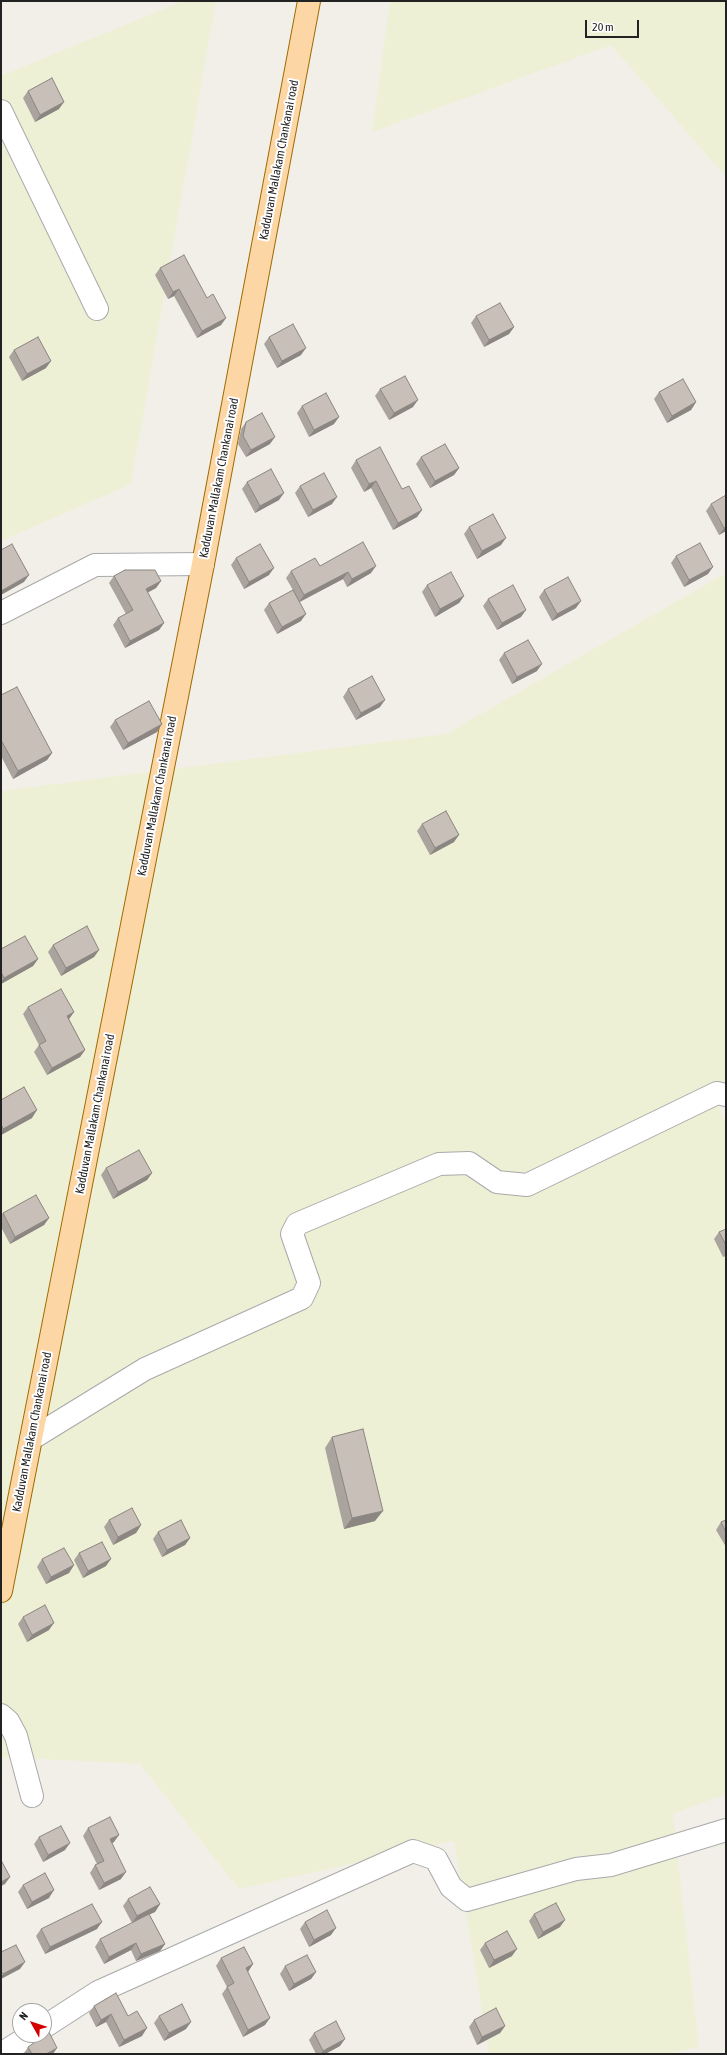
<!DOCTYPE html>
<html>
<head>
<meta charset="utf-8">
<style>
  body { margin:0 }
  #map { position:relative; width:727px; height:2055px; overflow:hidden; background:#f2efe9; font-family:"Asap Condensed",sans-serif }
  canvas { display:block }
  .frame { position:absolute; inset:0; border:2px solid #222; pointer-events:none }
  .north { position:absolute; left:12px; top:2003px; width:40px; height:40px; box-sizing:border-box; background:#fff; border:1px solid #a7a7a7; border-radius:50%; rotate:309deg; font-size:11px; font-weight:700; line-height:16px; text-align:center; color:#222 }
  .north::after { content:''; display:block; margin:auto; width:14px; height:18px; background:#d40000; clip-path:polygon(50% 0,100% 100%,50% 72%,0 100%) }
  .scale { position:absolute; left:585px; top:20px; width:54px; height:18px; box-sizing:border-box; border:2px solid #222; border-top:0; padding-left:5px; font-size:12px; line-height:14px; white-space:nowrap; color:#222; -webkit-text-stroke:3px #fff; paint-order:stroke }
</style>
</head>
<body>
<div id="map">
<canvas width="727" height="2055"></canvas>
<div class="frame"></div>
<div class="north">N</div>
<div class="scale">20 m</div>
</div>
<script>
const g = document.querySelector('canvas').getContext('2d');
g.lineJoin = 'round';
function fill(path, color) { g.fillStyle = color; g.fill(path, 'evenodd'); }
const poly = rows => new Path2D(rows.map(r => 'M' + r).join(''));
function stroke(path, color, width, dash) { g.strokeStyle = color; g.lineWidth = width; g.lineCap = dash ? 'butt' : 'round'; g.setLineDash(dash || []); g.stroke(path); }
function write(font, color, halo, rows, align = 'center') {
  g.font = font + ' "Asap Condensed",sans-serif'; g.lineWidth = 4; g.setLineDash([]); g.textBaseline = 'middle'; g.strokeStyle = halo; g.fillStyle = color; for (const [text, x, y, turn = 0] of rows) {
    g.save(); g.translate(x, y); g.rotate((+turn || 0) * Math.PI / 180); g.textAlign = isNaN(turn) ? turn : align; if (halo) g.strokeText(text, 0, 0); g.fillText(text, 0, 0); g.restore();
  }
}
fill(poly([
  [183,1,216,1,131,484,1,541,1,76],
  [390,1,726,1,726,177,611,45,372,132],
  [726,573,726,1097,717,1102,726,1125,726,1794,673,1814,699,2047,666,2054,489,2054,454,1841,239,1889,140,1764,1,1757,1,791,446,734]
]), '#eef0d5');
const minor = poly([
  [1,111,97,309],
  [1,613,95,565,203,564],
  [31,1439,145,1369,302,1298,309,1283,292,1234,297,1224,439,1164,469,1163,497,1182,527,1185,717,1093,726,1095],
  [1,1715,8,1721,16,1736,32,1796],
  [44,2027,98,1992,413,1851,436,1859,451,1887,467,1900,576,1869,611,1865,726,1830],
  [1,2054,31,2035]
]);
const major = poly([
  [1,1591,203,564,309,1]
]);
stroke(minor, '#a9a9a9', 24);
stroke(major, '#a06b00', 24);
stroke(minor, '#fff', 22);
stroke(major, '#fcd6a4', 22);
fill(poly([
  [28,91,59,109,35,122,23,98],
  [160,268,207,298,226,318,221,325,197,338,174,296,168,299,155,275],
  [476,316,514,327,509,334,484,347,471,323],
  [269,337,301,355,277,368,264,344],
  [14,350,46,368,22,381,9,357],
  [380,389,413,407,389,420,375,396],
  [659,392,696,402,691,410,667,423,654,399],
  [302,406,334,424,309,437,297,413],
  [246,422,270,444,246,457,238,444,241,429],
  [421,457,459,468,454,475,430,488,416,464],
  [356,460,422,510,417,517,393,530,371,488,364,492,351,468],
  [247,482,279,500,255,513,242,489],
  [300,486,332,504,308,517,295,493],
  [711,504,726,531,719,535,706,511],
  [469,527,501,545,477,559,464,534],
  [676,556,708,574,684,587,671,563],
  [236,558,269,575,244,589,231,565],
  [320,566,371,573,347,587,343,579,300,602,301,621,277,634,264,610,269,603,293,590,286,578,291,571],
  [114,576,161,581,156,588,147,593,164,623,159,630,125,648,113,625,118,618,126,614,109,583],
  [427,585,464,596,459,603,435,617,422,592],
  [544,590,576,608,552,621,539,597],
  [488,599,521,617,497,630,483,606],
  [504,653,537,671,512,684,499,660],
  [348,689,380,707,356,720,343,697],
  [1,695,52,753,47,760,13,779,1,756],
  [115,720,157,732,123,750,110,727],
  [422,824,454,842,430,855,417,831],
  [53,945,99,950,94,957,61,976,48,952],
  [1,949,38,959,33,966,1,984],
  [28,1007,74,1012,69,1019,85,1050,80,1057,47,1075,34,1052,39,1045,23,1014],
  [1,1100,32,1118,1,1135],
  [106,1168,152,1173,147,1180,113,1199,101,1175],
  [3,1213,49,1218,44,1225,10,1244,1,1227,1,1216],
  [726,1229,726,1256,723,1257,714,1239,719,1232],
  [332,1437,375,1521,344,1529,325,1448],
  [109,1520,141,1525,136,1533,113,1545,104,1527],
  [726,1520,726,1547,716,1530,721,1522],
  [158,1532,190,1538,185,1545,162,1557,153,1539],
  [79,1553,106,1566,83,1578,74,1560],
  [42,1559,74,1565,69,1573,46,1584,37,1567],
  [23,1617,49,1630,27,1642,18,1624],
  [88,1828,114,1842,112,1843,121,1879,99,1890,90,1873,95,1865,97,1864,83,1836],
  [39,1837,65,1850,43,1862,34,1844],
  [23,1885,49,1898,27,1909,18,1892],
  [128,1899,160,1904,155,1912,149,1914,165,1944,160,1951,136,1961,131,1950,104,1964,95,1947,100,1939,132,1923,123,1906],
  [534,1914,560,1927,538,1939,529,1921],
  [305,1922,331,1935,309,1947,300,1929],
  [41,1929,97,1929,45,1954,36,1936],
  [485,1943,512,1956,489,1968,480,1950],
  [221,1958,253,1964,247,1972,265,2025,243,2037,222,1994,227,1987,216,1966],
  [285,1966,316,1972,311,1979,289,1991,280,1974],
  [94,2006,128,2016,142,2036,119,2047,106,2022,96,2027,89,2013],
  [159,2016,186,2029,164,2041,154,2023],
  [474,2020,505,2026,500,2033,477,2045,469,2027],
  [314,2033,340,2046,325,2054,316,2054,309,2040],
  [28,2047,53,2054,24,2054]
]), '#aba49e');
fill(poly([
  [64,102,59,109,35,122,40,115],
  [179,289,174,296,168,299,173,292],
  [226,318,221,325,197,338,202,331],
  [514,327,509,334,484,347,489,340],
  [306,348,301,355,277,368,282,361],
  [51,361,46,368,22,381,27,374],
  [418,400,413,407,389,420,394,413],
  [696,402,691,410,667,423,672,416],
  [339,417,334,424,309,437,314,430],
  [275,437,270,444,246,457,251,450],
  [459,468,454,475,430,488,435,481],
  [376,481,371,488,364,492,369,484],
  [284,493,279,500,255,513,260,506],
  [337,497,332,504,308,517,313,510],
  [422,510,417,517,393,530,398,523],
  [726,527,726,531,719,535,724,528],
  [506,538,501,545,477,559,482,551],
  [376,566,371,573,347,587,352,579],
  [713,567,708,574,684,587,689,580],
  [274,568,269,575,244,589,249,582],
  [348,572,343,579,299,602,304,595],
  [29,575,24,582,1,595,1,591],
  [161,581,156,588,141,596,146,589],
  [464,596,459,603,435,617,440,609],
  [581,601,576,608,552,621,557,614],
  [526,610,521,617,497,630,502,623],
  [306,614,301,621,277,634,282,627],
  [164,623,159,630,125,648,130,641],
  [542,664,537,671,512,684,517,677],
  [385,700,380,707,356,720,361,713],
  [162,724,157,732,123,750,128,743],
  [52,753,47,760,13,779,18,771],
  [459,835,454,842,430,855,435,848],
  [99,950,94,957,61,976,66,968],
  [38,959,33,966,1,984,1,982,4,978],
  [74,1012,69,1019,67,1016],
  [85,1050,80,1057,47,1075,52,1068],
  [37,1110,32,1118,1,1135,1,1132,3,1129],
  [152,1173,147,1180,113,1199,118,1192],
  [49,1218,44,1225,10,1244,15,1237],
  [383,1511,375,1521,344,1529,352,1518],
  [141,1525,136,1533,113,1545,118,1537],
  [190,1538,185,1545,162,1557,167,1550],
  [111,1559,106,1566,83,1578,88,1571],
  [74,1565,69,1573,46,1584,51,1577],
  [54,1623,49,1630,27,1642,32,1635],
  [119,1835,114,1842,105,1847,110,1839],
  [70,1843,65,1850,43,1862,48,1855],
  [126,1872,121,1879,99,1890,104,1883],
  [10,1877,5,1884,1,1886,1,1882],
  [54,1890,49,1898,27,1909,32,1902],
  [160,1904,155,1912,132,1923,137,1916],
  [565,1920,560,1927,538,1939,543,1932],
  [102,1922,97,1929,45,1954,50,1947],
  [336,1928,331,1935,309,1947,314,1940],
  [136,1943,131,1950,104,1964,109,1957],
  [165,1944,160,1951,136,1961,141,1954],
  [517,1949,512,1956,489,1968,494,1960],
  [25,1962,20,1969,1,1979,1,1976,3,1974],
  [253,1964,248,1972,241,1975,246,1968],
  [316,1972,311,1979,289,1991,294,1984],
  [111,2014,106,2022,96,2027,101,2020],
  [270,2018,265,2025,243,2037,248,2030],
  [191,2022,186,2029,164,2041,169,2033],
  [505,2026,500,2033,477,2045,482,2037],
  [147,2028,142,2036,119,2047,124,2040],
  [345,2039,340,2046,325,2054,320,2054,323,2051],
  [57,2048,53,2054,46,2054]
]), '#8b8681');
const building = poly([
  [52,78,64,102,40,115,28,91,52,78],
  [184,255,207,298,213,294,226,318,202,331,179,289,173,292,160,268,184,255],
  [500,303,514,327,489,340,476,316,500,303],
  [293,324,306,348,282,361,269,337,293,324],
  [38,337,51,361,27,374,14,350,38,337],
  [405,376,418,400,394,413,380,389,405,376],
  [683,379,696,402,672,416,659,392,683,379],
  [326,393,339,417,314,430,302,406,326,393],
  [262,413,275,437,251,450,243,436,246,422,262,413],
  [445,444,459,468,435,481,421,457,445,444],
  [380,447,402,489,409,486,422,510,398,523,376,481,369,484,356,460,380,447],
  [271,469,284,493,260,506,247,482,271,469],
  [324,473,337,497,313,510,300,486,324,473],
  [726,495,726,527,724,528,711,504,726,495],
  [493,514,506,538,482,551,469,527,493,514],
  [363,542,376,566,352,579,348,572,304,595,291,571,315,558,320,566,363,542],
  [700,543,713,567,689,580,676,556,700,543],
  [12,544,29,575,1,591,1,550,12,544],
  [260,544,274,568,249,582,236,558,260,544],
  [125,570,155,570,161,581,146,589,164,623,130,641,118,618,133,610,114,576,125,570],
  [451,572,464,596,440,609,427,585,451,572],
  [568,577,581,601,557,614,544,590,568,577],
  [513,585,526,610,502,623,488,599,513,585],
  [293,590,306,614,282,627,269,603,293,590],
  [528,640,542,664,517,677,504,653,528,640],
  [372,676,385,700,361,713,348,689,372,676],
  [17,687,52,753,18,771,1,740,1,695,17,687],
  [149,701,162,724,128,743,115,720,149,701],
  [446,811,459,835,435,848,422,824,446,811],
  [87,926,99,950,66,968,53,945,87,926],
  [25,936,38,959,4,978,1,972,1,949,25,936],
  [61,989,74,1012,67,1016,85,1050,52,1068,39,1045,46,1041,28,1007,61,989],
  [24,1087,37,1110,3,1129,2,1126,1,1127,1,1100,24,1087],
  [139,1150,152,1173,118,1192,106,1168,139,1150],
  [36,1195,49,1218,15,1237,3,1213,36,1195],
  [726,1229,726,1245,719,1232,726,1229],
  [363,1429,383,1511,352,1518,332,1437,363,1429],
  [132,1508,141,1525,118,1537,109,1520,132,1508],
  [181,1520,190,1538,167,1550,158,1532,181,1520],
  [726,1520,726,1532,721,1522,726,1520],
  [102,1542,111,1559,88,1571,79,1553,102,1542],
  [64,1548,74,1565,51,1577,42,1559,64,1548],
  [45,1605,54,1623,32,1635,23,1617,45,1605],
  [110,1817,119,1835,110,1839,126,1872,104,1883,95,1865,104,1861,88,1828,110,1817],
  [61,1826,70,1843,48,1855,39,1837,61,1826],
  [1,1860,10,1877,1,1882,1,1860],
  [45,1873,54,1890,32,1902,23,1885,45,1873],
  [150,1887,160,1904,137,1916,128,1899,150,1887],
  [556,1903,565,1920,543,1932,534,1914,556,1903],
  [92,1904,102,1922,50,1947,41,1929,92,1904],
  [327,1910,336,1928,314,1940,305,1922,327,1910],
  [149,1914,165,1944,141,1954,136,1943,109,1957,100,1939,149,1914],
  [507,1931,517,1949,494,1960,485,1943,507,1931],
  [16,1945,25,1962,3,1974,1,1971,1,1952,16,1945],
  [244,1947,253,1964,246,1968,270,2018,248,2030,227,1987,234,1983,221,1958,244,1947],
  [307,1955,316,1972,294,1984,285,1966,307,1955],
  [116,1993,128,2016,137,2011,147,2028,124,2040,111,2014,101,2020,94,2006,116,1993],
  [182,2004,191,2022,169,2033,159,2016,182,2004],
  [496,2008,505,2026,482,2037,474,2020,496,2008],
  [336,2021,345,2039,323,2051,314,2033,336,2021],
  [49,2032,57,2048,46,2054,32,2054,28,2047,49,2032]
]);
fill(building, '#c7bfb8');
stroke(building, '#8b8681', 1);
write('12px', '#222', '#fff', [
  ["Kadduvan Mallakam Chankanai road",279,160,-79],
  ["Kadduvan Mallakam Chankanai road",219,478,-79],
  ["Kadduvan Mallakam Chankanai road",157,796,-79],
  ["Kadduvan Mallakam Chankanai road",95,1114,-79],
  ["Kadduvan Mallakam Chankanai road",32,1432,-79]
]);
</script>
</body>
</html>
